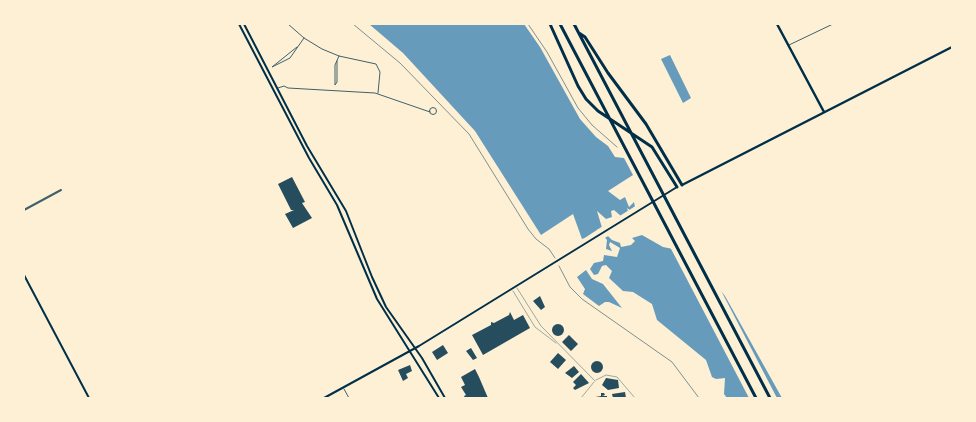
<!DOCTYPE html>
<html>
<head>
<meta charset="utf-8">
<style>
  body { margin:0 }
  #map { position:relative; width:976px; height:422px; overflow:hidden; background:#fdf0d5; font-family:"Fira Sans Condensed",sans-serif }
  canvas { display:block }
  .frame { position:absolute; inset:0; border:25px solid #fdf0d5; pointer-events:none }
</style>
</head>
<body>
<div id="map">
<canvas width="976" height="422"></canvas>
<div class="frame"></div>
</div>
<script>
const g = document.querySelector('canvas').getContext('2d');
g.lineJoin = 'round';
function fill(path, color) { g.fillStyle = color; g.fill(path, 'evenodd'); }
const poly = rows => new Path2D(rows.map(r => 'M' + r).join(''));
function stroke(path, color, width, dash) { g.strokeStyle = color; g.lineWidth = width; g.lineCap = dash ? 'butt' : 'round'; g.setLineDash(dash || []); g.stroke(path); }
fill(poly([
  [369,24,524,24,540,47,580,119,596,137,608,146,615,157,624,158,633,175,608,191,620,200,625,197,629,207,634,202,635,207,631,211,627,208,629,214,622,217,614,210,611,211,612,217,606,219,597,211,603,231,612,240,620,243,621,247,631,245,635,241,632,238,642,235,663,247,683,251,709,276,725,296,782,398,727,398,724,394,725,378,716,379,712,377,706,360,657,320,652,304,633,292,623,291,609,278,612,271,606,265,602,266,598,274,594,275,590,269,594,263,603,261,604,255,617,257,620,248,610,242,609,245,612,251,606,249,607,240,598,229,594,235,582,239,573,214,541,235,475,131,403,53],
  [670,55,691,98,683,103,661,59],
  [586,270,592,279,603,284,622,308,609,302,605,302,599,306,583,294,585,289,577,277]
]), '#669bbc');
fill(poly([
  [637,205,638,210,629,218,625,220,618,217],
  [603,226,610,235,603,239,598,232,596,237,589,241,580,241],
  [669,245,684,249,715,279,777,398,749,398]
]), '#fdf0d5');
fill(poly([
  [292,177,305,202,302,203,312,218,293,228,285,214,294,210,291,210,278,184],
  [540,296,545,307,541,310,533,301],
  [510,312,514,320,523,315,530,328,483,355,472,335,491,325,491,322,494,323,509,315],
  '552 330a6 6 0 1 1 12 0a6 6 0 1 1-12 0Z',
  [569,335,578,344,571,351,562,342],
  [443,345,448,353,437,360,432,352],
  [471,348,477,358,473,360,466,351],
  [558,353,566,360,558,369,550,362],
  '591 367a6 6 0 1 1 12 0a6 6 0 1 1-12 0Z',
  [410,365,412,371,406,374,408,378,403,381,398,370],
  [574,366,579,372,572,378,565,373],
  [475,369,479,377,488,398,465,398,464,396,466,395,461,387,465,385,461,377],
  [581,374,589,383,575,390,573,388,576,385,573,382],
  [606,378,618,380,619,388,608,390,602,385],
  [625,392,626,398,613,398,612,394],
  [601,393,604,393,605,395,602,396,607,396,607,398,590,398,601,396]
]), '#264d5e');
stroke(poly([
  [353,24,400,63,469,134,528,229,536,239,549,249,555,258],
  [528,24,547,52,578,108,592,125,617,147],
  [559,266,570,287,582,299,672,362,699,398]
]), '#003049', 0.5);
stroke(poly([
  [517,288,541,326,595,381],
  [513,291,535,327,556,343],
  [596,380,606,375,617,377,635,398],
  [581,398,594,382]
]), '#3f606c', 0.5);
stroke(poly([
  [288,24,304,38,322,49,339,56,376,64,380,72,378,93],
  [952,24,952,25],
  [789,45,833,24],
  [297,47,272,67,290,58,304,38],
  [337,61,337,82,335,85,335,65,339,56],
  [278,88,284,86,288,88,375,93,430,112],
  '429.5 111a3.5 3.5 0 1 1 7 0a3.5 3.5 0 1 1-7 0Z',
  [344,389,349,398]
]), '#3f606c', 1);
stroke(poly([
  [24,210,61,190]
]), '#3f606c', 2);
stroke(poly([
  [239,24,309,158,337,205,377,299,439,398],
  [244,24,307,146,346,211,372,277,386,307,422,358,445,398],
  [24,275,89,398],
  [324,398,419,346,677,187]
]), '#003049', 2);
stroke(poly([
  [777,24,824,112],
  [682,185,952,47]
]), '#003049', 2.5);
stroke(poly([
  [550,24,578,86,586,99,598,111,652,147,677,187],
  [560,24,756,398],
  [574,24,770,398],
  [579,33,585,37,608,73,646,124,682,185]
]), '#003049', 3);
</script>
</body>
</html>
